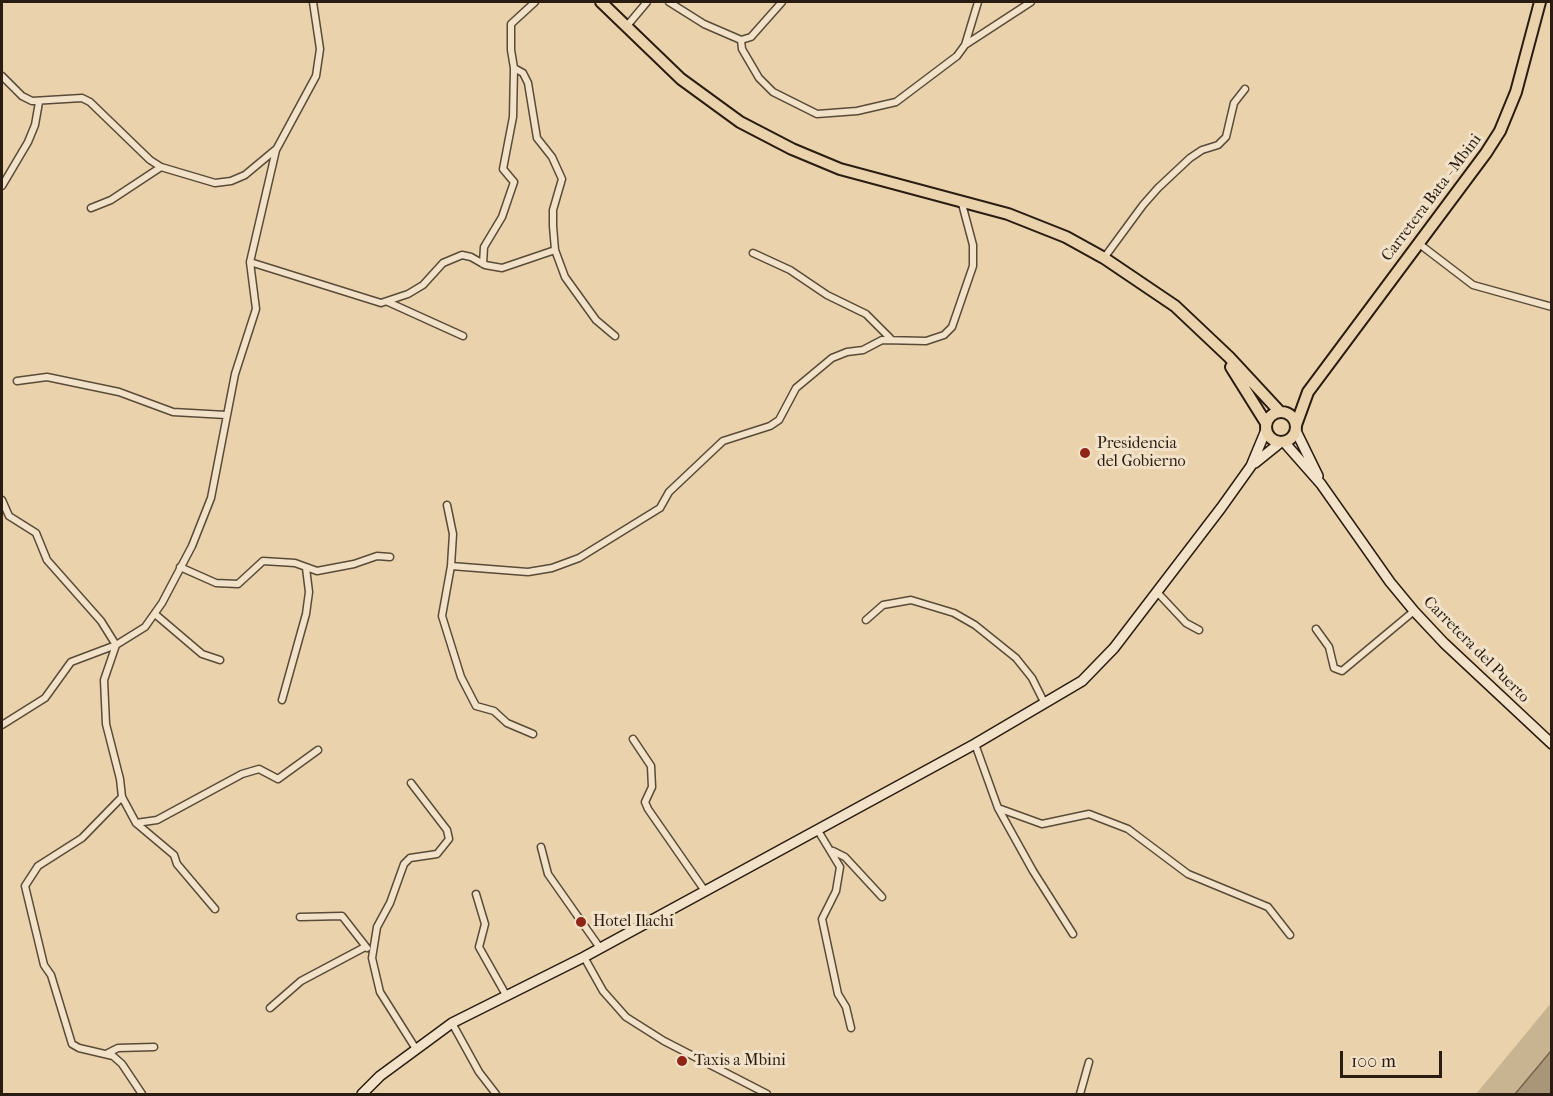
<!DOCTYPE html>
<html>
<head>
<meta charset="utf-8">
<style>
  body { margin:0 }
  #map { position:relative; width:1553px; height:1096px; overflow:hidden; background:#ead3ac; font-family:"IM FELL French Canon",serif }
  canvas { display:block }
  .frame { position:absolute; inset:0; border:3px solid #2a1c11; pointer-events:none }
  .scale { position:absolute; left:1340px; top:1051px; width:102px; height:27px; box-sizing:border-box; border:3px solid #2a1c11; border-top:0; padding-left:8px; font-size:18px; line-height:21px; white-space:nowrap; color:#2a1c11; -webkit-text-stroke:4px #f1e2c9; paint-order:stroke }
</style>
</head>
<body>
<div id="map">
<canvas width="1553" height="1096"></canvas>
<div class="frame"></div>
<div class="scale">100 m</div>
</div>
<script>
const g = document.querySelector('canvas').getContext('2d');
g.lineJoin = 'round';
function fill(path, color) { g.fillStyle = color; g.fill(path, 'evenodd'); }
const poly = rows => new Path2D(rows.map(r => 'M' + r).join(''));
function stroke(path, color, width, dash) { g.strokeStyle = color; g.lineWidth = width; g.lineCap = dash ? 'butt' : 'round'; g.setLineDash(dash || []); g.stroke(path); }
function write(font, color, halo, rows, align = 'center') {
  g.font = font + ' "IM FELL French Canon",serif'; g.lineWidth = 6; g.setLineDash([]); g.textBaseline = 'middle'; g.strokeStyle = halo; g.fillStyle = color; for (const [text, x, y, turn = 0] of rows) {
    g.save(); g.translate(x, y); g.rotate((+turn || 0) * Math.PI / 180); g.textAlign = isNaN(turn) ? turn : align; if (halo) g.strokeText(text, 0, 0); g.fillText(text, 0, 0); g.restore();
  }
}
fill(poly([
  [1551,1003,1551,1051,1515,1094,1476,1094]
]), '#c9b492');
const water = poly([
  [1551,1051,1551,1094,1515,1094,1551,1051]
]);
fill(water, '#a99577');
stroke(water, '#76654e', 1.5);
const street = poly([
  [669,2,704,24,741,40,742,49,759,78,773,92,817,114,857,111,896,102,957,56,965,45,978,2],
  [626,27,647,2],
  [741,40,751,37,782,2],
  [965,45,1031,2],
  [514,68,523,73,528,83,537,138,552,157,562,179,553,210,553,226,555,250,565,277,596,320,615,336],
  [2,76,22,96,32,101,82,98,90,102,150,160,161,167,215,183,231,181,245,175,275,150],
  [2,186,28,142,35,125,39,102],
  [91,208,111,200,161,167],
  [1418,243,1473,285,1552,307],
  [753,253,790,270,827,295,866,314,890,338],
  [1104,258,1143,205,1158,188,1190,158,1202,150,1218,145,1226,137,1234,103,1245,89],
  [250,262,381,303,408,294,423,285,443,263,462,255,471,257,485,265,502,268,555,250],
  [483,264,484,247,502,217,514,182,503,169,513,117,514,68,511,50,511,24,535,2],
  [388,302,463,336],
  [17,381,47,377,119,392,173,412,226,415],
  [447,505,453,534,451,566,442,616,461,677,476,706,494,711,507,723,533,734],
  [451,566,528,572,552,568,579,558,660,508,669,492,723,441,770,426,779,420,796,388,832,358,847,352,863,350,882,340,926,341,944,335,952,327,973,266,973,245,961,200],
  [180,567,216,583,238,584,263,561,295,563,317,571,354,564,377,556,390,557],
  [1157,592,1186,623,1199,630],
  [155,614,202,654,220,660],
  [866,620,883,605,911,600,954,613,975,625,1016,658,1032,678,1045,704],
  [1316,629,1329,647,1334,668,1342,671,1414,611],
  [282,700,306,614,309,592,306,568],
  [2,725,45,698,71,662,116,645,101,621,47,560,36,533,9,516,2,500],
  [633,739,651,766,652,787,645,802,648,809,705,891],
  [975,744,998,808,1033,871,1073,934],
  [411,783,447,830,449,839,437,854,410,858,404,864,390,903,377,927,372,958,380,992,416,1049],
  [122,797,136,823,174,855,177,864,215,909],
  [998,808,1042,824,1089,814,1128,829,1188,874,1268,907,1290,935],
  [136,823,157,820,242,774,259,769,278,779,318,750],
  [817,829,840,867,836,891,822,919,838,994,846,1007,851,1028],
  [541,847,548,874,600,948],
  [833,851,845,857,882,897],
  [476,894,485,924,479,947,506,995],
  [300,917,342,916,367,948],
  [584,957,603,991,626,1017,664,1041,767,1094],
  [270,1008,301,981,365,947],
  [452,1023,479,1072,496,1094],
  [108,1053,118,1048,154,1047],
  [142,1094,122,1064,113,1056,79,1048,72,1044,51,975,44,965,25,886,38,866,82,838,122,797,120,779,106,724,104,680,116,645,145,627,162,603,192,546,211,498,235,374,256,309,250,262,276,150,316,76,320,49,313,2],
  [1080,1094,1089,1062]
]);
const secondary = poly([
  [1296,431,1318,476],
  [1284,442,1321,484,1390,582,1414,611,1444,643,1552,744],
  [1255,463,1281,442],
  [362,1094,380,1076,452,1023,584,957,975,744,1082,681,1114,648,1221,508,1251,466,1266,430]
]);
const primary = poly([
  [601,2,681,79,740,122,792,149,840,169,1008,214,1066,237,1104,258,1175,306,1229,357,1280,412],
  [1231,367,1266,423],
  '1266 427a15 15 0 1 1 30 0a15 15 0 1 1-30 0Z',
  [1296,425,1308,392,1486,153,1500,131,1516,92,1540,2]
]);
stroke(street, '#5a4a38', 9);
stroke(secondary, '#2a1c11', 12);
stroke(primary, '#2a1c11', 14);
stroke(street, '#f1e2c9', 6);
stroke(secondary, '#f1e2c9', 9);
stroke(primary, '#ead3ac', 10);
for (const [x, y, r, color] of [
  [1085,453,6,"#8f2418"],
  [581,922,6,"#8f2418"],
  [682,1061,6,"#8f2418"]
]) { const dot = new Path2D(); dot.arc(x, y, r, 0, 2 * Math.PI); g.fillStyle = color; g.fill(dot); stroke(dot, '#f1e2c9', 2); }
write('16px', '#2a1c11', '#f1e2c9', [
  ["Carretera Bata - Mbini",1432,198,-53],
  ["Carretera del Puerto",1476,650,45]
]);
write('16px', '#2a1c11', '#f1e2c9', [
  ["Presidencia",1097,444],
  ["del Gobierno",1097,462],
  ["Hotel Ilachi",593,922],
  ["Taxis a Mbini",694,1061]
], 'left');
</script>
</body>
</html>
